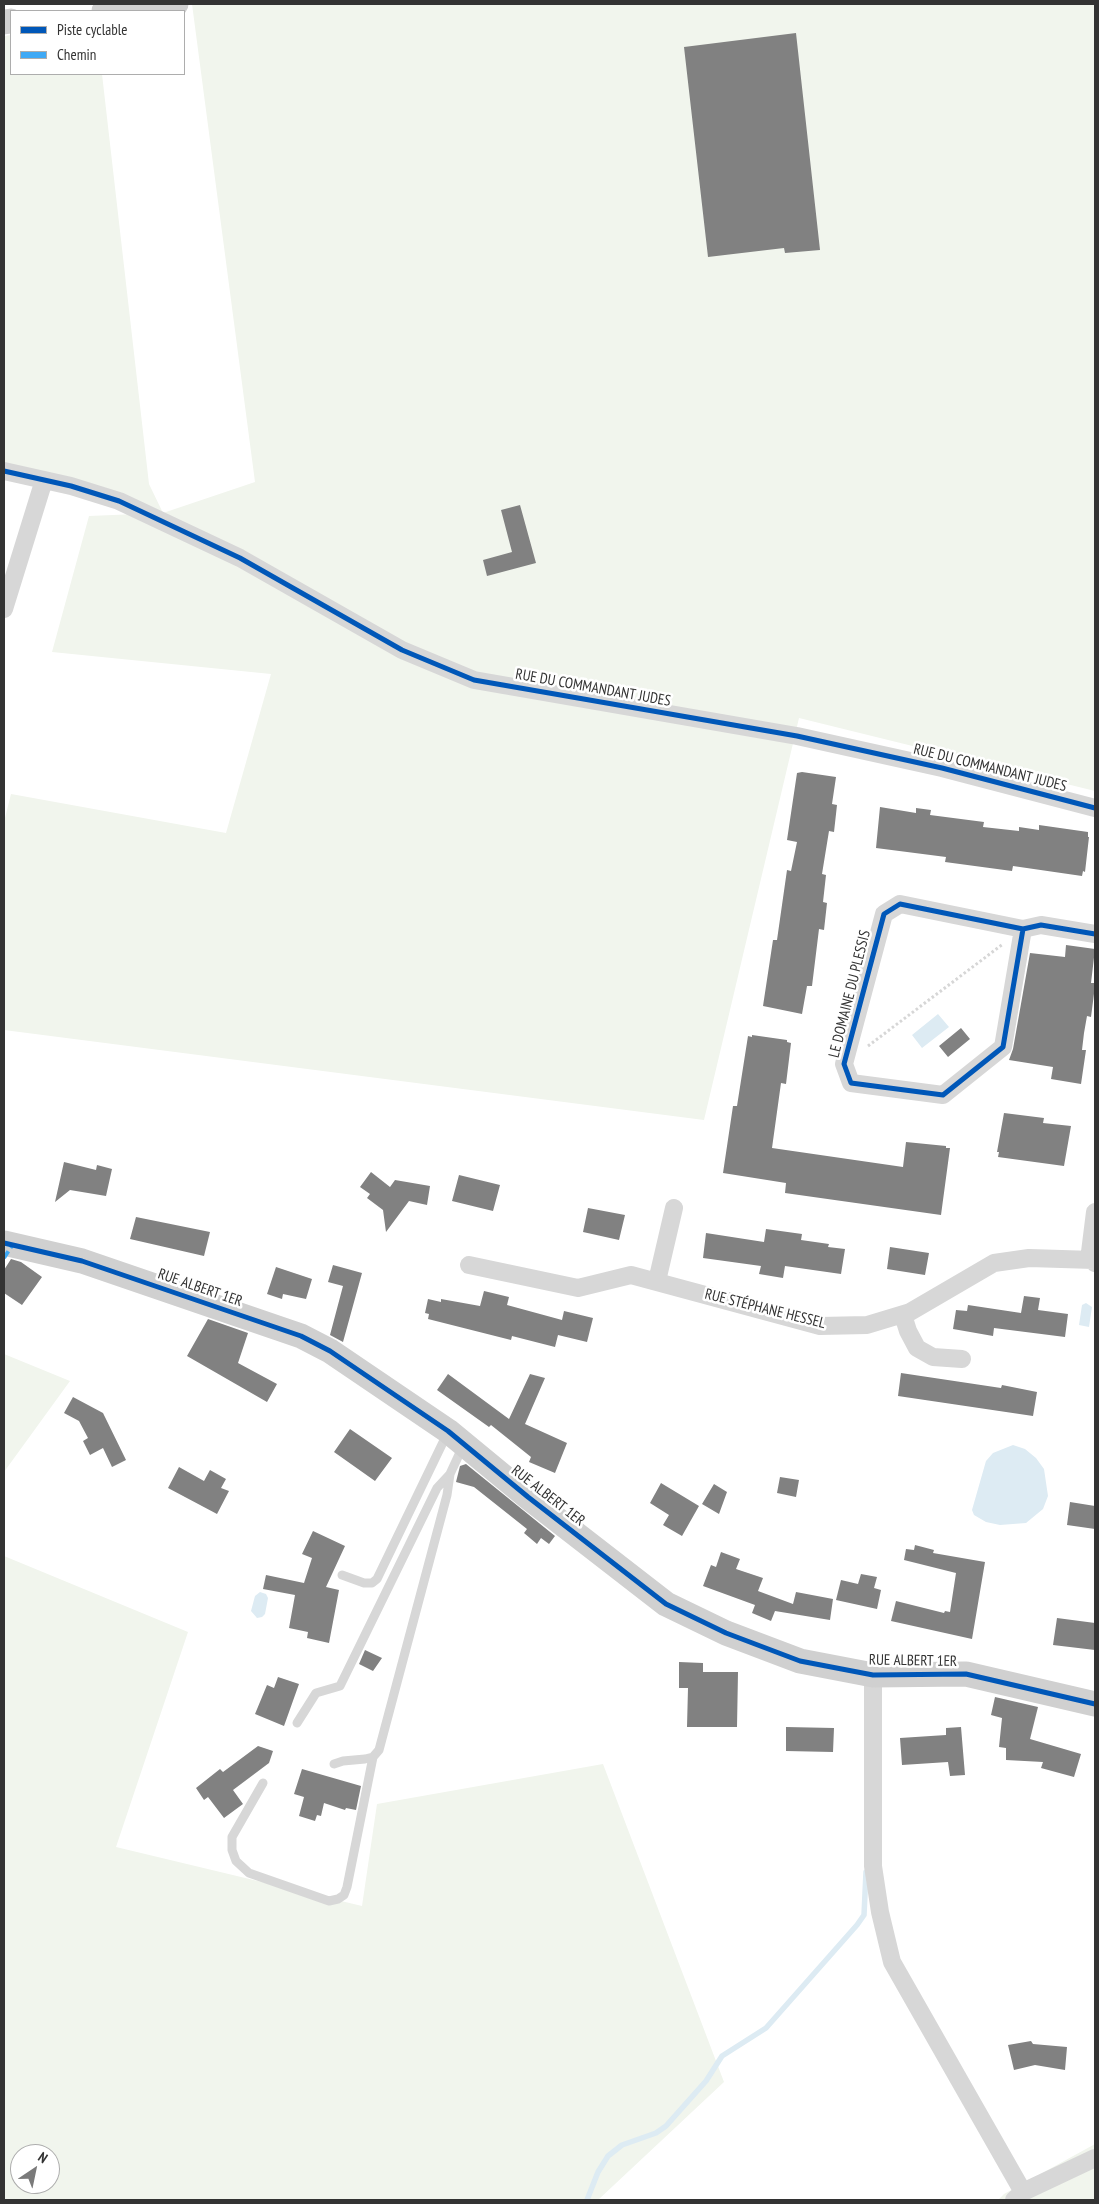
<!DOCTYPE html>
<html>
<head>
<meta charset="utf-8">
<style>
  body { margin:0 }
  #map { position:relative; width:1099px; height:2204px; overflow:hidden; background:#fff; font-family:"PT Sans Narrow",sans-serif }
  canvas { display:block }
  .frame { position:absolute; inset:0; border:5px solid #333; pointer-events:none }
  .legend { position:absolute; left:10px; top:10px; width:175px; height:65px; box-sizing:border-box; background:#fff; border:1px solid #adadad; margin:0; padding:6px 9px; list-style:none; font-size:15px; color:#333 }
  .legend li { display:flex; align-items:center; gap:10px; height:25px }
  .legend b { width:25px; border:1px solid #adadad }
  .north { position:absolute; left:10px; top:2144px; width:50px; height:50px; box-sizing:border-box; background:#fff; border:1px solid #adadad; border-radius:50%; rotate:34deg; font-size:14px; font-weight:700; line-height:20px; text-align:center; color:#333 }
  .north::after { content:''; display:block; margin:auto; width:18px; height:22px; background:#7a7a7a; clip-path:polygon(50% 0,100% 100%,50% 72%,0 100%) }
</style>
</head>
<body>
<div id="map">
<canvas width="1099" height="2204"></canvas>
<div class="frame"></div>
<ul class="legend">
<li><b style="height:6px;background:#0057b8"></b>Piste cyclable</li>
<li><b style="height:6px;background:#3fa9f5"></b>Chemin</li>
</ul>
<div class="north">N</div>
</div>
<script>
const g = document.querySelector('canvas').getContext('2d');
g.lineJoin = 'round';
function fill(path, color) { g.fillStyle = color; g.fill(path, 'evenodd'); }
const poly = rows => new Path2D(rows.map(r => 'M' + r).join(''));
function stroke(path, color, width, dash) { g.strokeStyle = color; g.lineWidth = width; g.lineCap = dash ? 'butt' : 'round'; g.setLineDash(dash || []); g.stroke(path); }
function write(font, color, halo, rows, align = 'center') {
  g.font = font + ' "PT Sans Narrow",sans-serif'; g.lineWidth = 5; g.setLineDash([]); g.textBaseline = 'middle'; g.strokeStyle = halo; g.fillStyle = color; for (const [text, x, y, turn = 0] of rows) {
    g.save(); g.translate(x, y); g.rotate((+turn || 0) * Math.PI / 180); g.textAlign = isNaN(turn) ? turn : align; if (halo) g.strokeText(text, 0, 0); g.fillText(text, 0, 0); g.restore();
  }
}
fill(poly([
  [192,4,1095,4,1095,791,799,718,704,1120,4,1030,4,822,11,794,226,833,271,674,52,652,89,516,161,513,4,464,4,36,11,35,11,74,102,74,149,484,163,513,255,482],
  [4,1354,70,1381,4,1472],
  [4,1556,188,1632,116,1847,362,1906,377,1804,603,1764,724,2082,598,2200,4,2200],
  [20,2154,50,2154,50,2184,20,2184],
  [1095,2144,1095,2200,998,2200,1004,2194]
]), '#f1f5ed');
fill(poly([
  [938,1014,949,1027,922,1048,912,1035],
  [1086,1303,1092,1307,1089,1327,1079,1325,1082,1305],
  [1013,1445,1025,1449,1036,1458,1044,1469,1048,1496,1043,1509,1026,1523,1000,1525,986,1522,974,1515,972,1510,986,1461,993,1453],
  [260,1592,266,1594,268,1598,265,1614,262,1617,257,1618,251,1611,255,1596]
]), '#ddebf3');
stroke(poly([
  [587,2200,598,2172,608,2156,622,2145,656,2133,666,2126,706,2081,722,2056,766,2028,857,1925,864,1915,866,1872]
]), '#ddebf3', 5.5);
fill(poly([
  [796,33,820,250,785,253,784,248,708,257,684,47],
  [520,505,536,563,487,576,483,560,512,552,501,510],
  [802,772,836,777,832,804,837,805,834,832,829,831,822,874,826,875,823,902,827,903,824,930,819,929,812,986,807,986,802,1014,763,1006,773,940,777,940,787,870,791,871,797,842,787,840,797,773],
  [880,807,916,813,916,808,931,810,930,815,984,822,983,827,1019,831,1019,827,1039,830,1039,825,1088,832,1088,837,1089,837,1085,872,1083,871,1082,876,1013,866,1012,871,945,862,946,857,876,848],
  [1066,945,1095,949,1091,983,1095,983,1095,986,1091,1017,1087,1016,1084,1033,1082,1050,1086,1050,1081,1084,1051,1079,1053,1067,1009,1060,1013,1049,1030,953,1065,957],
  [961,1028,970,1039,948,1057,939,1046],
  [752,1035,787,1040,787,1042,791,1043,786,1084,781,1083,772,1148,903,1167,906,1142,946,1146,946,1148,950,1148,941,1215,785,1193,786,1183,723,1173,733,1106,737,1106,748,1036,752,1037],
  [1004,1113,1044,1118,1043,1123,1071,1126,1064,1166,998,1157,999,1152,997,1152],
  [64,1162,96,1170,97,1165,112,1169,106,1196,70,1190,55,1202],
  [371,1172,390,1187,395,1180,430,1186,427,1205,409,1201,386,1232,383,1210,367,1198,370,1194,360,1187],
  [459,1175,500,1185,493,1211,452,1201],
  [588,1208,625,1215,619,1240,583,1232],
  [136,1217,210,1232,204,1256,130,1239],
  [766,1229,802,1234,801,1240,829,1244,828,1247,845,1249,841,1274,785,1266,783,1278,759,1274,761,1266,703,1258,706,1233,764,1242],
  [890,1247,929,1253,925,1275,887,1269],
  [11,1259,21,1262,42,1277,22,1305,4,1293,4,1270],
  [333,1265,362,1273,343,1342,330,1335,343,1286,328,1282],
  [276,1267,312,1279,306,1299,283,1294,282,1299,267,1294],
  [484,1291,509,1297,507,1305,562,1320,564,1311,593,1318,587,1342,558,1335,555,1347,512,1336,511,1340,428,1319,429,1314,425,1313,428,1299,441,1302,441,1299,480,1306],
  [1024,1296,1040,1298,1038,1310,1068,1314,1065,1337,994,1328,993,1336,953,1329,956,1310,967,1311,968,1305,1021,1313],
  [208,1319,248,1333,238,1363,277,1384,267,1402,187,1356],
  [901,1373,1001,1388,1002,1385,1037,1392,1033,1416,898,1396],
  [448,1374,509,1419,530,1374,545,1378,525,1424,567,1443,555,1473,529,1462,531,1457,491,1425,489,1427,437,1390],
  [73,1397,103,1413,126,1460,112,1467,103,1448,90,1455,83,1441,88,1438,79,1421,64,1413],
  [350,1429,392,1458,375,1481,334,1452],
  [466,1464,555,1536,549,1544,541,1538,537,1544,524,1533,527,1529,474,1487,456,1482,460,1466],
  [179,1467,204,1481,210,1470,226,1479,221,1488,229,1491,217,1514,168,1488],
  [780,1477,799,1480,796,1497,777,1493],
  [661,1483,699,1506,682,1536,663,1525,669,1515,650,1503],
  [714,1484,727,1492,719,1514,702,1504],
  [1070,1502,1095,1506,1095,1529,1067,1525],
  [313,1531,345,1546,326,1587,339,1590,329,1643,307,1638,308,1632,289,1628,295,1595,263,1589,266,1575,304,1583,312,1558,302,1554],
  [915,1545,934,1550,933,1553,985,1562,972,1639,891,1621,896,1601,944,1613,945,1611,950,1612,956,1573,904,1560,906,1549,914,1550],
  [721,1552,740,1559,736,1569,763,1578,758,1591,793,1604,796,1592,833,1599,830,1620,775,1611,771,1621,752,1613,755,1605,703,1586,711,1565,716,1567],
  [861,1574,877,1577,874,1588,881,1590,877,1609,836,1600,841,1580,858,1584],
  [1057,1618,1095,1623,1095,1650,1053,1645],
  [365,1650,382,1658,373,1671,359,1664],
  [679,1662,703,1663,703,1672,738,1672,737,1727,687,1727,688,1688,679,1688],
  [278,1677,299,1684,284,1726,255,1714,267,1685,274,1688],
  [995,1697,1038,1707,1030,1739,1081,1754,1074,1777,1041,1768,1043,1762,1006,1760,1006,1748,999,1747,1002,1718,991,1715],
  [786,1727,834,1728,833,1752,786,1751],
  [961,1727,965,1775,950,1776,948,1762,902,1765,900,1738,946,1735,946,1728],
  [258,1746,273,1751,269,1763,233,1790,243,1804,224,1818,208,1797,204,1800,196,1788,220,1769,223,1772],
  [302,1769,361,1786,356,1810,346,1808,345,1810,324,1803,321,1816,317,1815,315,1821,299,1816,304,1797,294,1794],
  [1031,2041,1033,2044,1067,2047,1065,2070,1035,2065,1014,2070,1008,2045]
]), '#818181');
stroke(poly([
  [868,1046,1003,944]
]), '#d6d6d6', 3, [2.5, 2.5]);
stroke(poly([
  [342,1575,364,1583,372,1583,377,1579,447,1434],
  [297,1723,316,1693,340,1686,437,1488,450,1474,463,1446],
  [334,1764,343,1761,365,1759,373,1757,379,1750,447,1495,450,1474],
  [263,1783,232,1837,232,1850,236,1861,249,1873,329,1901,338,1899,344,1895,347,1887,373,1757]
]), '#d7d7d7', 9);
stroke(poly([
  [4,471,71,486,119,501,240,558,402,650,474,680,797,736,942,768,1095,808],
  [4,609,44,480],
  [1023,929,1003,1047,943,1095,851,1083,844,1064,884,914,900,904,1023,929,1041,925,1095,934],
  [1095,1212,1090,1252,1095,1263],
  [469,1265,578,1288,631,1275,820,1326,867,1325,910,1312,994,1263,1029,1258,1094,1260],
  [657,1281,674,1208],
  [903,1315,908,1331,917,1348,933,1357,962,1359],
  [873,1675,873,1866,880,1912,892,1962,1023,2192],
  [1014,2200,1023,2192,1095,2158]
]), '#d7d7d7', 18);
stroke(poly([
  [104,11,176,4],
  [4,22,11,21],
  [4,1243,82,1261,301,1336,330,1351,448,1431,528,1497,666,1604,726,1633,800,1661,873,1675,966,1674,1095,1704]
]), '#d0d0d0', 25);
stroke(poly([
  [4,1258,13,1244]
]), '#3fa9f5', 4, [8, 4]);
stroke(poly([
  [4,471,71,486,119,501,240,558,402,650,474,680,797,736,942,768,1095,808],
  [1023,929,1003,1047,943,1095,851,1083,844,1064,884,914,900,904,1023,929,1041,925,1095,934],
  [4,1243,82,1261,301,1336,330,1351,448,1431,528,1497,666,1604,726,1633,800,1661,873,1675,966,1674,1095,1704]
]), '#0057b8', 5);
write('15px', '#333', '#fff', [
  ["RUE DU COMMANDANT JUDES",593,688,10],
  ["RUE DU COMMANDANT JUDES",990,768,14],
  ["LE DOMAINE DU PLESSIS",850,994,-76],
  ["RUE ALBERT 1ER",200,1288,19],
  ["RUE STÉPHANE HESSEL",765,1309,14],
  ["RUE ALBERT 1ER",548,1496,38],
  ["RUE ALBERT 1ER",913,1661,1]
]);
</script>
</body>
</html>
